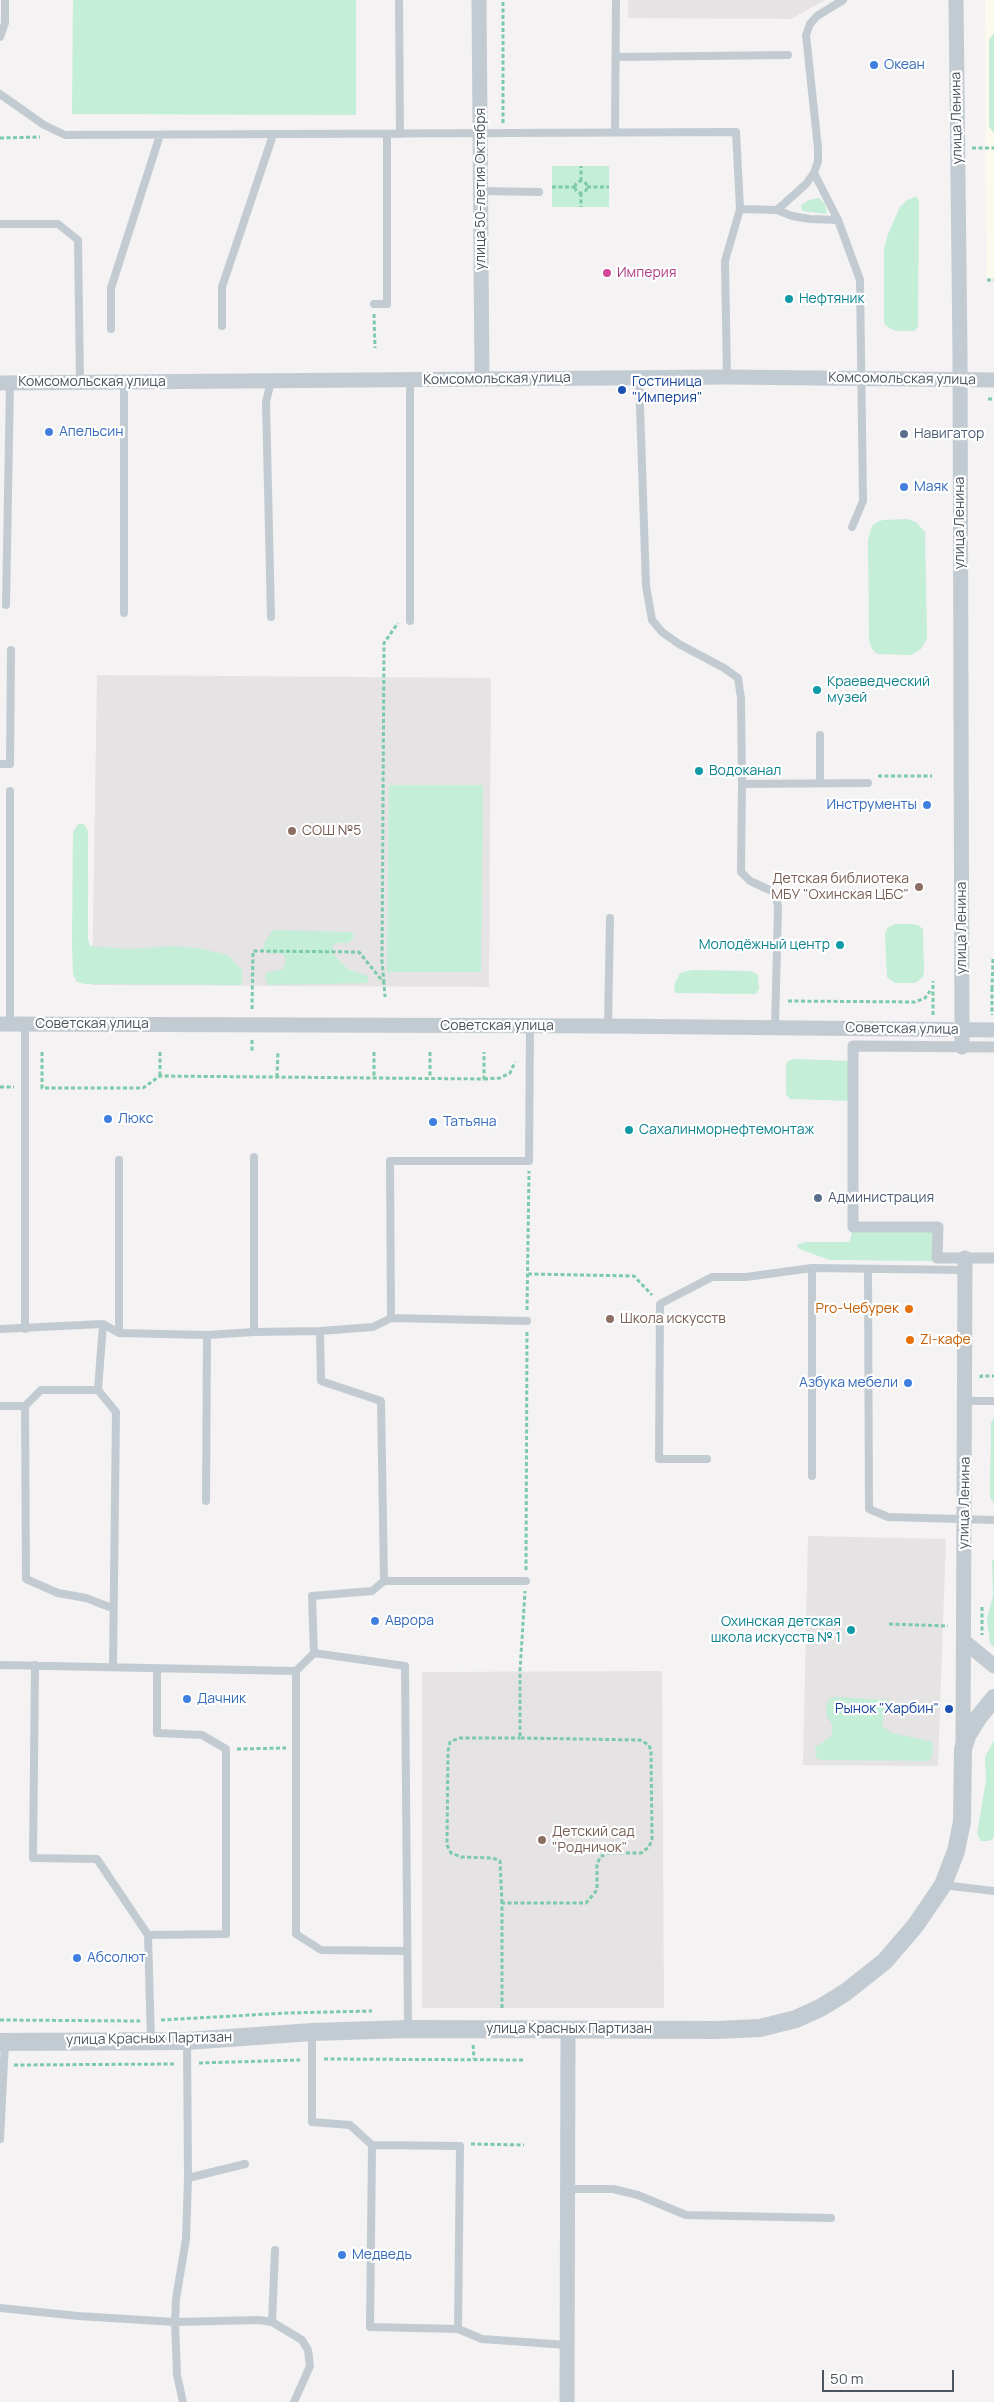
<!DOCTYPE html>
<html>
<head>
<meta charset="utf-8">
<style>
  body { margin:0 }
  #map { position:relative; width:994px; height:2402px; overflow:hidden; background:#f4f2f2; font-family:Manrope,sans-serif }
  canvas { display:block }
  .scale { position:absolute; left:822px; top:2370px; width:132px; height:22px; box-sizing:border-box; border:2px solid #4a535e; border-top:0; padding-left:6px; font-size:15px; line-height:18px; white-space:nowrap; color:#4a535e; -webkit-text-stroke:4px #fff; paint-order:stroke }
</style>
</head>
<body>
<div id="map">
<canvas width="994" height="2402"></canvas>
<div class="scale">50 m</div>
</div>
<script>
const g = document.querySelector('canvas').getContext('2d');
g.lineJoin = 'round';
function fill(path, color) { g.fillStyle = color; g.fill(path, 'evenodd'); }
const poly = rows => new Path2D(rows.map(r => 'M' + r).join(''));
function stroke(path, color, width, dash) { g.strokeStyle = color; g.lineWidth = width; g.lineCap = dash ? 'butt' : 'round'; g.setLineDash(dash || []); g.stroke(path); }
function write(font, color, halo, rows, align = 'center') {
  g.font = font + ' Manrope,sans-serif'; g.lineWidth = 4.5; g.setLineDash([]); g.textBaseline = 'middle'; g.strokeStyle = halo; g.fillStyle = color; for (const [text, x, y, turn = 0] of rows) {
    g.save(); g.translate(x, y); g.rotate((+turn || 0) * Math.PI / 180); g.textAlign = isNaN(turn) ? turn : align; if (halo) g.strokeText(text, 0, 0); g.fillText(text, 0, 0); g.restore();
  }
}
fill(poly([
  [985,0,994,0,994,278,986,278]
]), '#fcf9ee');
fill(poly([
  [628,0,825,0,791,19,628,18],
  [97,675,491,678,489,987,92,985],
  [808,1536,946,1539,938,1766,803,1765],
  [662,1671,664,2008,422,2008,422,1672]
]), '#e5e3e3');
fill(poly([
  [73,0,356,0,356,115,72,114],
  [994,33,994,134,989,126,989,40],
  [552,166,609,166,609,207,552,207],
  [915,197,918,198,919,204,918,326,915,331,895,331,885,325,884,321,884,249,888,234,900,207,907,200],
  [819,198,825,204,827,214,802,211,801,205,809,200],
  [908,519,916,522,925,532,927,638,921,649,911,655,877,654,872,649,869,640,868,540,872,526,877,522,883,520],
  [389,785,483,785,481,972,387,972],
  [78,824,84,824,88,831,88,939,90,946,130,949,171,946,198,948,228,955,242,970,242,985,85,984,77,982,73,974,72,944,73,832],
  [895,924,911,924,918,925,923,929,924,971,923,977,915,983,895,983,887,977,885,934,887,928],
  [273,930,352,932,354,937,348,943,335,943,333,945,333,954,349,970,368,976,368,983,268,985,265,976,266,973,283,969,286,959,282,953,272,954,263,949,265,941],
  [692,970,752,971,758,975,759,989,756,994,675,993,674,985,680,973],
  [794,1059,853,1061,853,1101,790,1099,786,1094,786,1065,788,1061],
  [853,1227,938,1227,934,1261,830,1260,799,1249,797,1245,805,1242,847,1242,850,1241],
  [994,1417,994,1504,990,1497,991,1423],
  [992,1560,994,1560,994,1647,990,1644,987,1618,993,1596],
  [836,1697,888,1700,892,1703,892,1709,884,1715,882,1726,892,1733,930,1741,933,1743,932,1756,929,1761,821,1760,816,1757,815,1748,832,1735,832,1724,827,1717,826,1706,830,1698],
  [994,1740,994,1838,989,1841,981,1841,977,1834,986,1780,985,1757]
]), '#c4eed7');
stroke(poly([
  [503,123,503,0],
  [0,138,40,137],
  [972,148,994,148],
  '575 187a6 6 0 1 1 12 0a6 6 0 1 1-12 0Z',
  [581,181,581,166],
  [552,187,575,187],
  [587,187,609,187],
  [581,193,581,207],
  [987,280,994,280],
  [374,314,375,348],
  [988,399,994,399],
  [878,776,932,776],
  [384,983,382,961,384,643,398,623],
  [992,988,992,1015],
  [992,989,993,959],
  [788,1001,915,1002,925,998,930,991],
  [252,1009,253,951,359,952,384,983,385,997],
  [933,1015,933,981],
  [252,1040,252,1052],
  [42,1052,42,1088,143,1088,160,1076,484,1079,484,1052],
  [160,1052,160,1076],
  [374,1052,374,1078],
  [430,1052,430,1078],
  [277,1077,278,1052],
  [484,1079,500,1078,510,1073,515,1062],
  [0,1087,14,1087],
  [528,1274,634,1276,652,1295],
  [527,1310,529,1171],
  [981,1378,981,1376,994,1376],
  [526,1570,527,1331],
  [982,1607,982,1635],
  [889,1624,948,1626],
  [237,1749,286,1748],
  [502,1903,500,1861,493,1858,461,1857,451,1853,447,1845,448,1751,450,1742,459,1738,520,1738],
  [502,2008,502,1903,586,1903,597,1890,597,1865,600,1857,608,1853,641,1853,649,1847,652,1839,651,1751,649,1745,640,1740,520,1738,520,1671,525,1591],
  [0,2020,140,2021],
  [161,2020,287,2013,372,2011],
  [473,2045,474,2059],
  [324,2059,523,2060],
  [199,2063,300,2060],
  [14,2065,175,2064],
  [471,2144,524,2145]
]), '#7dcaaa', 3, [4, 2.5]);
stroke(poly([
  [399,0,400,134],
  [0,37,5,23,5,0],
  [616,57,788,55],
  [0,94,44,125,65,135,736,132,740,209,725,261,727,377],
  [615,132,616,0],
  [814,173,838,220,860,280,863,501,852,527],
  [481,191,539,192],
  [740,209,777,210,806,184,814,173,818,161,818,148,806,35,810,24,817,16,843,0],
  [777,210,792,216,810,219,838,220],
  [0,224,58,224,78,240,80,382],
  [374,304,387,304,387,135],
  [222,326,222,287,273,135],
  [111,329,111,288,160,135],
  [639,377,646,586,652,620,662,632,679,644,724,668,738,678,741,698,742,784],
  [410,379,410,621],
  [124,382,124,613],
  [6,605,10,383],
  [271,617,266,402,271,381],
  [0,764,10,764,11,650],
  [820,783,820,735],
  [10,791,10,1024],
  [25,1024,25,1329],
  [608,1026,610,918],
  [775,1027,778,907,776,897,772,891,750,881,741,872,742,784,868,783],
  [119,1160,119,1333,207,1335,254,1332,254,1157],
  [812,1268,812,1476],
  [868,1269,869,1509,888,1517,994,1520],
  [527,1321,391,1318,390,1161,529,1161,530,1026],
  [0,1329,103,1324],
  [320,1331,321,1381,381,1401,384,1581,526,1581],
  [254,1332,320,1331,373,1327,391,1318],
  [98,1390,116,1412,113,1666],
  [966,1401,994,1401],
  [0,1406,25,1406,26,1579,58,1593,86,1598,112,1608],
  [25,1406,41,1390,98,1390,103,1324,119,1333],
  [707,1459,659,1459,660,1304,712,1277,746,1277,812,1268,965,1270],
  [206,1501,207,1335],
  [314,1653,312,1596,372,1591,384,1581],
  [0,1665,296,1671],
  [35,1665,33,1858,97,1859,148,1935],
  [943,1885,994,1891],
  [406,1951,321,1950,296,1934,296,1671,314,1653,405,1666,408,2029],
  [312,2032,312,2122,350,2125,372,2145],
  [151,2040,148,1935,226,1934,226,1749,202,1735,157,1733,157,1669],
  [0,2139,5,2042],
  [188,2178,245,2164],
  [567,2189,613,2189,638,2195,686,2215,831,2218],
  [0,2308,78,2316,175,2322,259,2320,272,2322,302,2340,308,2350,310,2366,294,2402],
  [272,2322,275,2250],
  [458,2329,460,2146,372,2145,370,2327,458,2329,482,2339,567,2345],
  [183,2402,177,2375,175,2322,176,2299,186,2239,188,2178,187,2041]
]), '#c3cbd2', 8);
stroke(poly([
  [994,1047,853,1046,853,1227,938,1227,937,1258,994,1258]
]), '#c3cbd2', 11);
stroke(poly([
  [479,0,482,379],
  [956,0,960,355,962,1047],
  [0,383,727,377,994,380],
  [0,1024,608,1026,994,1030],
  [964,1641,994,1666],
  [963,1747,965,1258],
  [567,2402,568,2029]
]), '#c3cbd2', 15);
stroke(poly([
  [0,2042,187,2041,312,2032,408,2029,716,2030,760,2028,796,2019,822,2007,846,1992,885,1961,915,1926,943,1885,956,1851,962,1822,963,1749,967,1736,978,1718,994,1698]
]), '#c3cbd2', 18);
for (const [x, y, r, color] of [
  [874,65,5,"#3f7fe0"],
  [607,273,5,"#d1479c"],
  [789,299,5,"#0f9aa8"],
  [622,390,5,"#1a4fb4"],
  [49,432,5,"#3f7fe0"],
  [904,434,5,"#5c6f8a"],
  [904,487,5,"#3f7fe0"],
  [817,690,5,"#0f9aa8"],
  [699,771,5,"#0f9aa8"],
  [927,805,5,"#3f7fe0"],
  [292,831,5,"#8d6e63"],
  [919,887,5,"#8d6e63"],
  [840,945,5,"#0f9aa8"],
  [108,1119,5,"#3f7fe0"],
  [433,1122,5,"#3f7fe0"],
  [629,1130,5,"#0f9aa8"],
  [818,1198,5,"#5c6f8a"],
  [909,1309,5,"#e8710a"],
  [610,1319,5,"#8d6e63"],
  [910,1340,5,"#e8710a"],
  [908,1383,5,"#3f7fe0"],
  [375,1621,5,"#3f7fe0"],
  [851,1630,5,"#0f9aa8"],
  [187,1699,5,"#3f7fe0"],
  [949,1709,5,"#1a4fb4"],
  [542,1840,5,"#8d6e63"],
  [77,1958,5,"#3f7fe0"],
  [342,2255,5,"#3f7fe0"]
]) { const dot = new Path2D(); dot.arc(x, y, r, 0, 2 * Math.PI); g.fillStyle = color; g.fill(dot); stroke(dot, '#fff', 2); }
write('14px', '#366cbe', '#fff', [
  ["Океан",884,65],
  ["Апельсин",59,432],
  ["Маяк",914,487],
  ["Инструменты",917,805,"right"],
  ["Люкс",118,1119],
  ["Татьяна",443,1122],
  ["Азбука мебели",898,1383,"right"],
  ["Аврора",385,1621],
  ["Дачник",197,1699],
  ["Абсолют",87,1958],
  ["Медведь",352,2255]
], 'left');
write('14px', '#4a535e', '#fff', [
  ["улица Ленина",957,118,-91],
  ["улица 50-летия Октября",481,189,-90],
  ["Комсомольская улица",497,379,-1],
  ["Комсомольская улица",902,379,1],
  ["Комсомольская улица",92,382],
  ["улица Ленина",960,523,-90],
  ["улица Ленина",962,928,-90],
  ["Советская улица",92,1024],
  ["Советская улица",497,1026],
  ["Советская улица",902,1029,1],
  ["улица Ленина",965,1503,-89],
  ["улица Красных Партизан",569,2029],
  ["улица Красных Партизан",149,2039,-1]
]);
write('14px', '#b23c85', '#fff', [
  ["Империя",617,273]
], 'left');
write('14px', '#0d838f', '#fff', [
  ["Нефтяник",799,299],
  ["Краеведческий",827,682],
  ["музей",827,698],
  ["Водоканал",709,771],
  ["Молодёжный центр",830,945,"right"],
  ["Сахалинморнефтемонтаж",639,1130],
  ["Охинская детская",841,1622,"right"],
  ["школа искусств № 1",841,1638,"right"]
], 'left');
write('14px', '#164399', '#fff', [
  ["Гостиница",632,382],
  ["\"Империя\"",632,398],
  ["Рынок \"Харбин\"",939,1709,"right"]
], 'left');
write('14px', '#4e5e75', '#fff', [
  ["Навигатор",914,434],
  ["Администрация",828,1198]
], 'left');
write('14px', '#785e54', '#fff', [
  ["СОШ №5",302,831],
  ["Детская библиотека",909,879,"right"],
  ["МБУ \"Охинская ЦБС\"",909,895,"right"],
  ["Школа искусств",620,1319],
  ["Детский сад",552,1832],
  ["\"Родничок\"",552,1848]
], 'left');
write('14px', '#c56008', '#fff', [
  ["Pro-Чебурек",899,1309],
  ["Zi-кафе",920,1340,"left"]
], 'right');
</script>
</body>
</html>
